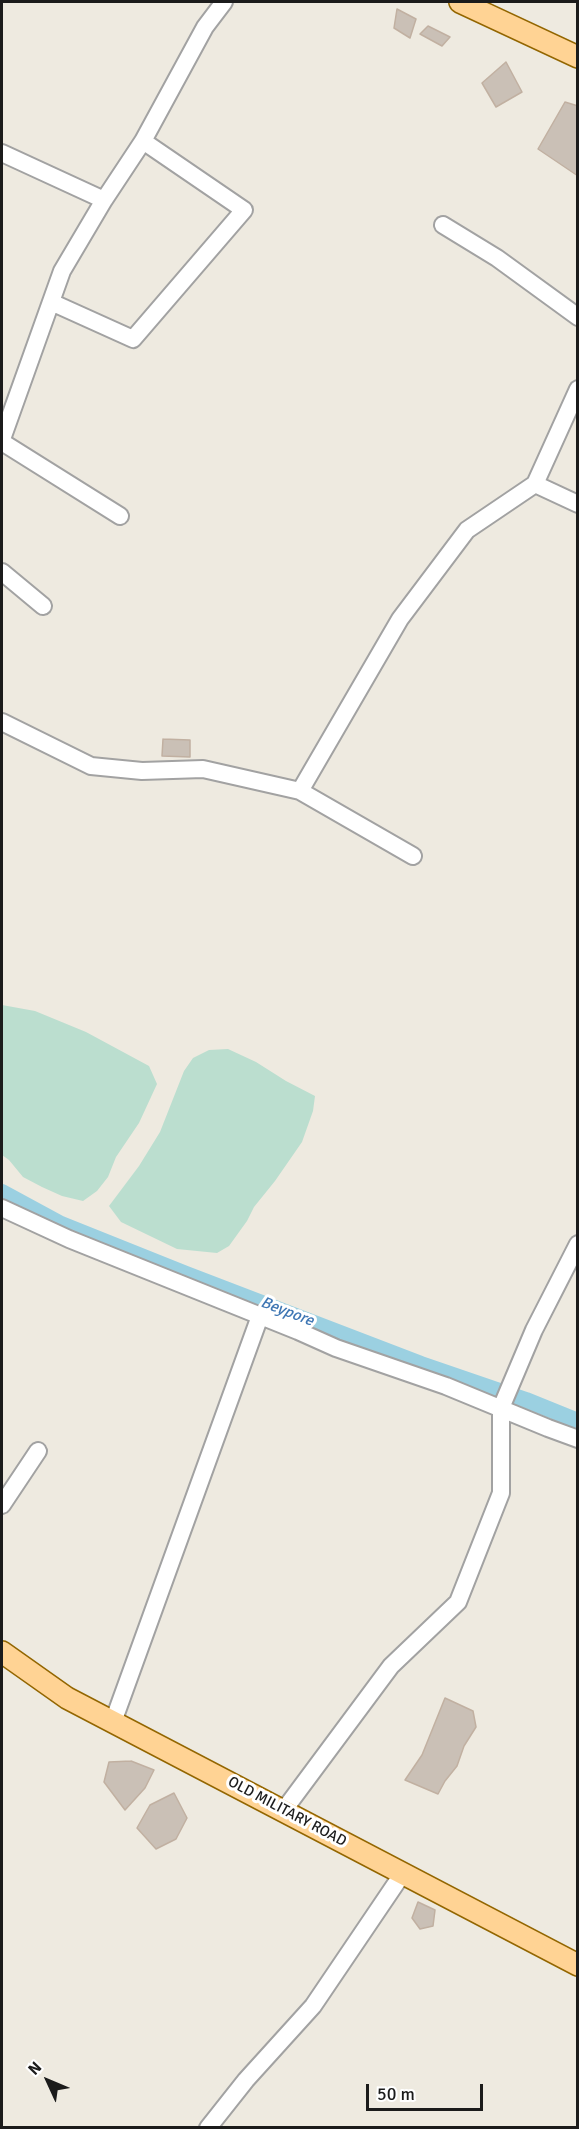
<!DOCTYPE html>
<html>
<head>
<meta charset="utf-8">
<style>
  body { margin:0 }
  #map { position:relative; width:579px; height:2129px; overflow:hidden; background:#eeeae0; font-family:Signika,sans-serif }
  canvas { display:block }
  .frame { position:absolute; inset:0; border:3px solid #1b1b1b; pointer-events:none }
  .north { position:absolute; left:18px; top:2051px; width:60px; height:60px; -webkit-text-stroke:4px #fff; paint-order:stroke; rotate:314deg; font-size:16px; font-weight:700; line-height:24px; text-align:center; color:#1b1b1b }
  .north::after { content:''; display:block; margin:auto; width:21px; height:27px; background:#1b1b1b; clip-path:polygon(50% 0,100% 100%,50% 72%,0 100%) }
  .scale { position:absolute; left:366px; top:2084px; width:117px; height:27px; box-sizing:border-box; border:3px solid #1b1b1b; border-top:0; padding-left:8px; font-size:18px; line-height:21px; white-space:nowrap; color:#1b1b1b; -webkit-text-stroke:4px #fff; paint-order:stroke }
</style>
</head>
<body>
<div id="map">
<canvas width="579" height="2129"></canvas>
<div class="frame"></div>
<div class="north">N</div>
<div class="scale">50 m</div>
</div>
<script>
const g = document.querySelector('canvas').getContext('2d');
g.lineJoin = 'round';
function fill(path, color) { g.fillStyle = color; g.fill(path, 'evenodd'); }
const poly = rows => new Path2D(rows.map(r => 'M' + r).join(''));
function stroke(path, color, width, dash) { g.strokeStyle = color; g.lineWidth = width; g.lineCap = dash ? 'butt' : 'round'; g.setLineDash(dash || []); g.stroke(path); }
function write(font, color, halo, rows, align = 'center') {
  g.font = font + ' Signika,sans-serif'; g.lineWidth = 6; g.setLineDash([]); g.textBaseline = 'middle'; g.strokeStyle = halo; g.fillStyle = color; for (const [text, x, y, turn = 0] of rows) {
    g.save(); g.translate(x, y); g.rotate((+turn || 0) * Math.PI / 180); g.textAlign = isNaN(turn) ? turn : align; if (halo) g.strokeText(text, 0, 0); g.fillText(text, 0, 0); g.restore();
  }
}
fill(poly([
  [2,1005,35,1011,86,1032,149,1066,157,1084,139,1123,116,1157,108,1177,97,1191,83,1201,62,1196,42,1187,23,1177,9,1160,2,1155],
  [228,1049,256,1062,286,1081,315,1096,313,1111,302,1142,275,1181,254,1207,247,1221,229,1246,217,1253,177,1249,121,1222,109,1206,139,1166,160,1132,184,1071,193,1058,209,1050]
]), '#bbdecf');
stroke(poly([
  [2,1192,61,1224,186,1274,421,1364,526,1400,578,1421]
]), '#9bd0e1', 16);
const building = poly([
  [397,9,416,19,410,38,394,28,397,9],
  [428,26,450,37,442,46,420,34,428,26],
  [506,62,522,92,496,107,482,83,506,62],
  [565,102,578,106,578,176,538,149,565,102],
  [163,739,190,740,190,757,162,756,163,739],
  [445,1698,473,1711,476,1727,464,1746,457,1766,445,1781,438,1794,405,1780,422,1755,445,1698],
  [131,1761,154,1770,145,1788,125,1810,104,1782,109,1762,131,1761],
  [174,1793,187,1818,176,1839,156,1849,137,1828,150,1805,174,1793],
  [418,1902,435,1910,433,1926,420,1929,412,1918,418,1902]
]);
fill(building, '#cac0b6');
stroke(building, '#c1b0a1', 1.5);
const minor = poly([
  [2,153,104,200],
  [443,225,497,258,578,317],
  [51,302,133,339,244,210,143,141],
  [578,389,535,484,578,504],
  [2,439,62,271,104,200,143,141,205,27,224,2],
  [2,442,120,516],
  [2,572,43,606],
  [2,722,91,766,142,771,203,769,300,791,413,856],
  [300,791,400,619,467,530,535,484],
  [2,1208,69,1239,298,1331,336,1348,446,1386,548,1428,578,1439],
  [2,1505,38,1451],
  [113,1722,260,1316],
  [284,1810,391,1666,458,1602,501,1493,501,1408,534,1330,578,1244],
  [208,2128,246,2080,313,2006,403,1873]
]);
const major = poly([
  [460,2,578,57],
  [2,1652,67,1698,578,1965]
]);
stroke(minor, '#a2a2a2', 20);
stroke(major, '#936600', 24);
stroke(minor, '#fff', 16);
stroke(major, '#ffd394', 21);
write('15px', '#1b1b1b', '#fff', [
  ["OLD MILITARY ROAD",287,1812,28]
]);
write('italic 16px', '#3f77b4', '#fff', [
  ["Beypore",287,1312,21]
]);
</script>
</body>
</html>
